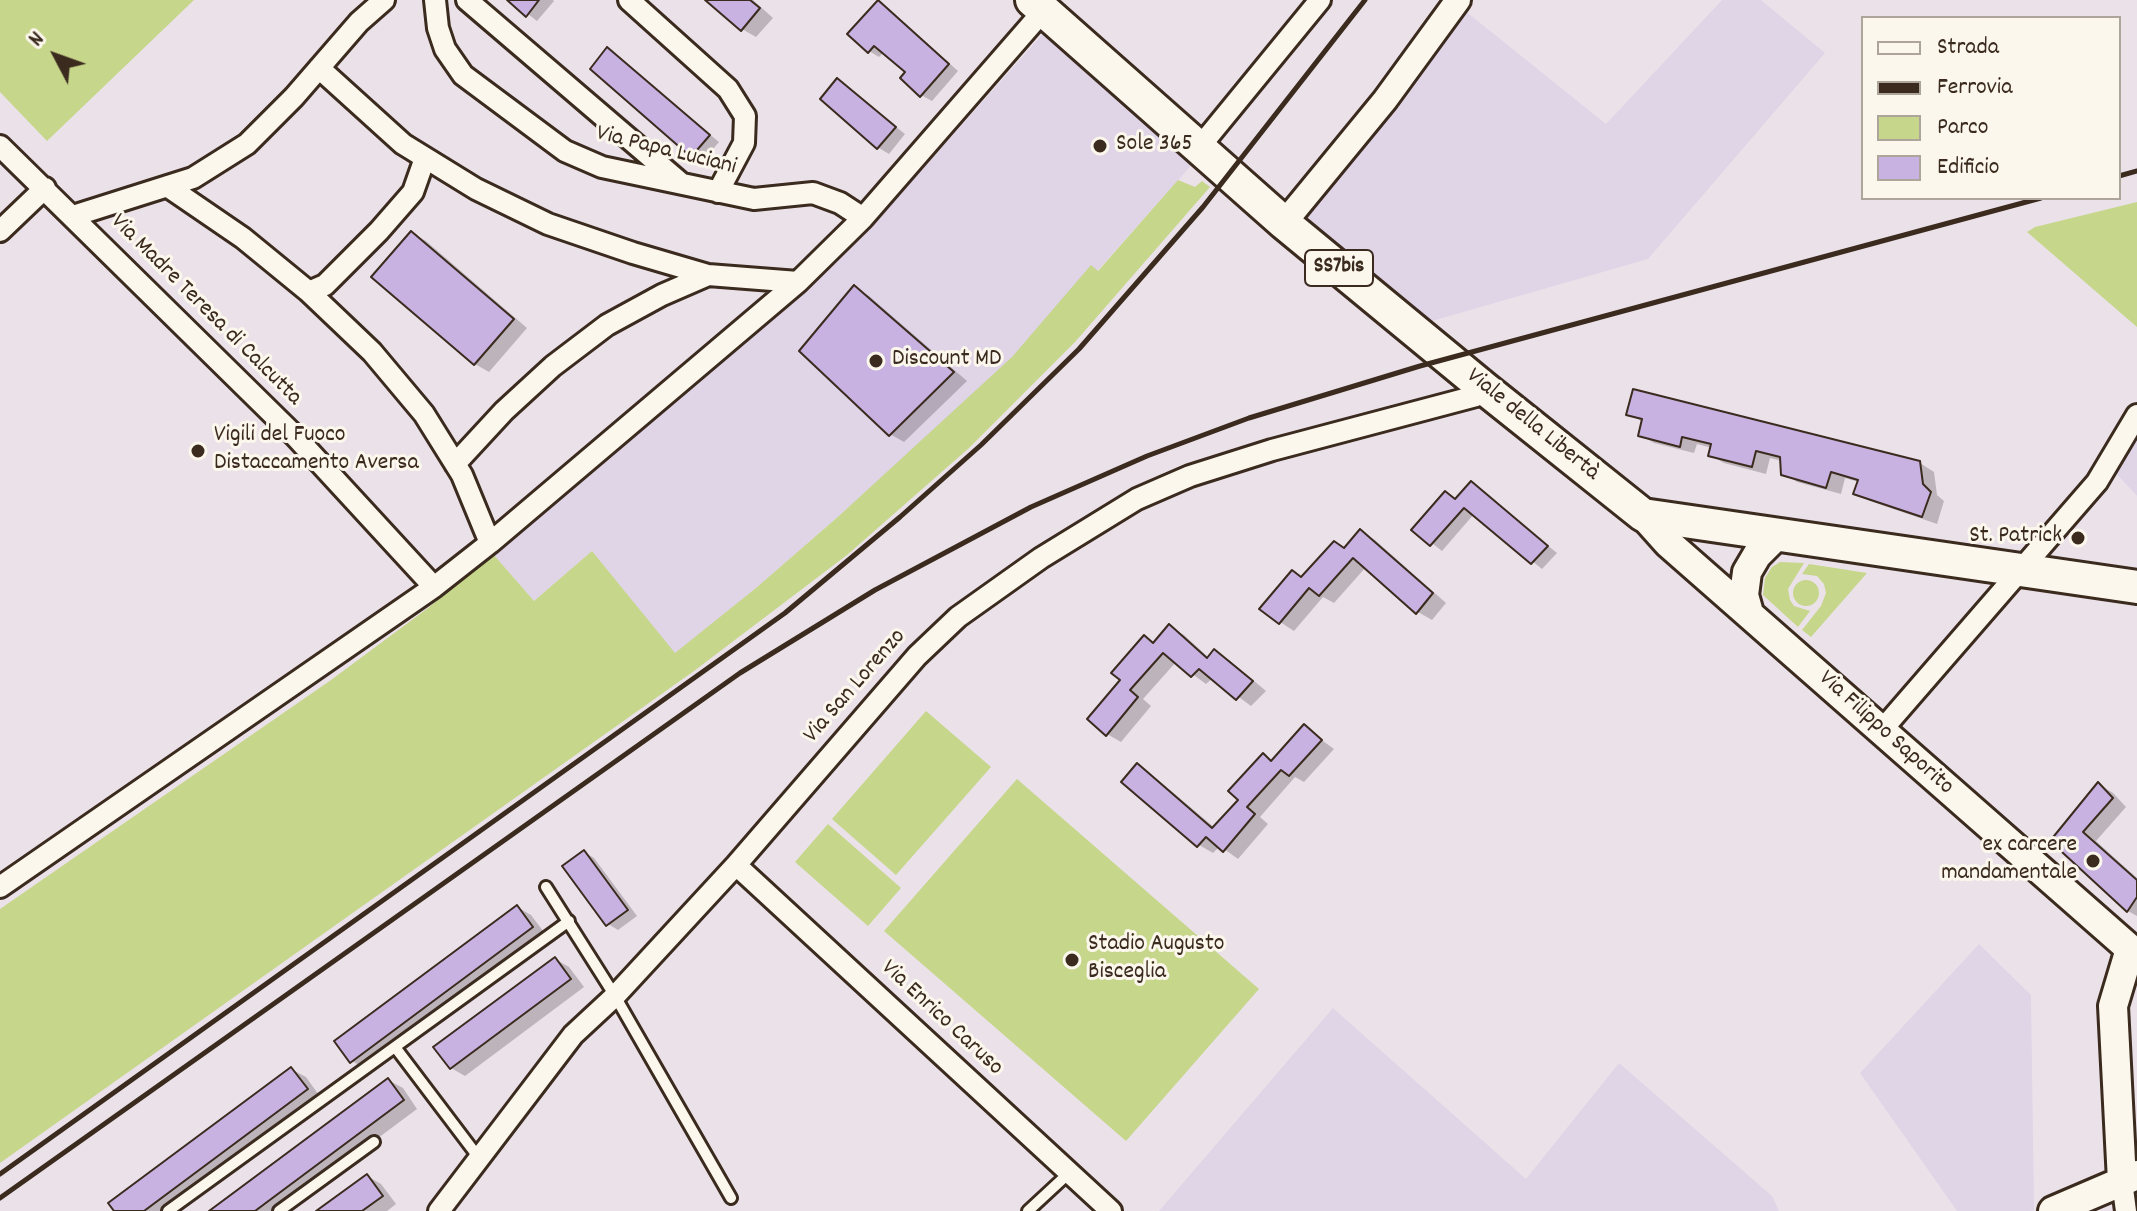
<!DOCTYPE html>
<html>
<head>
<meta charset="utf-8">
<style>
  body { margin:0 }
  #map { position:relative; width:2137px; height:1211px; overflow:hidden; background:#ebe2e9; font-family:Dekko,sans-serif }
  canvas { display:block }
  .legend { position:absolute; left:1861px; top:16px; width:260px; height:184px; box-sizing:border-box; background:#fbf7ec; border:2px solid #aea59a; margin:0; padding:10px 14px; list-style:none; font-size:24px; color:#3b2a1e }
  .legend li { display:flex; align-items:center; gap:16px; height:40px }
  .legend b { width:40px; border:2px solid #aea59a }
  .north { position:absolute; left:16px; top:16px; width:80px; height:80px; -webkit-text-stroke:6px #fbf7ec; paint-order:stroke; rotate:311deg; font-size:22px; font-weight:700; line-height:32px; text-align:center; color:#3b2a1e }
  .north::after { content:''; display:block; margin:auto; width:28px; height:36px; background:#3b2a1e; clip-path:polygon(50% 0,100% 100%,50% 72%,0 100%) }
</style>
</head>
<body>
<div id="map">
<canvas width="2137" height="1211"></canvas>
<ul class="legend">
<li><b style="height:10px;background:#fbf7ec"></b>Strada</li>
<li><b style="height:10px;background:#3b2a1e"></b>Ferrovia</li>
<li><b style="height:22px;background:#c6d68a"></b>Parco</li>
<li><b style="height:22px;background:#c7b2e1"></b>Edificio</li>
</ul>
<div class="north">N</div>
</div>
<script>
const g = document.querySelector('canvas').getContext('2d');
g.lineJoin = 'round';
function fill(path, color) { g.fillStyle = color; g.fill(path, 'evenodd'); }
const poly = rows => new Path2D(rows.map(r => 'M' + r).join(''));
function stroke(path, color, width, dash) { g.strokeStyle = color; g.lineWidth = width; g.lineCap = dash ? 'butt' : 'round'; g.setLineDash(dash || []); g.stroke(path); }
function write(font, color, halo, rows, align = 'center') {
  g.font = font + ' Dekko,sans-serif'; g.lineWidth = 6; g.setLineDash([]); g.textBaseline = 'middle'; g.strokeStyle = halo; g.fillStyle = color; for (const [text, x, y, turn = 0] of rows) {
    g.save(); g.translate(x, y); g.rotate((+turn || 0) * Math.PI / 180); g.textAlign = isNaN(turn) ? turn : align; if (halo) g.strokeText(text, 0, 0); g.fillText(text, 0, 0); g.restore();
  }
}
fill(poly([
  [1722,0,1761,0,1825,53,1648,259,1418,325,1293,222,1459,6,1606,124],
  [1049,27,1197,159,1097,271,1014,363,756,588,675,654,592,551,534,601,493,554,632,436,835,257,865,234],
  [2137,428,2137,496,2112,469],
  [1979,944,2031,995,2034,1210,2031,1211,1957,1211,1860,1073],
  [1333,1008,1526,1179,1619,1063,1772,1196,1779,1211,1159,1211]
]), '#e0d4e7');
fill(poly([
  [0,0,194,0,47,141,0,92],
  [1178,180,1195,187,1202,181,1210,187,1075,342,969,448,847,555,694,671,0,1163,0,909,331,680,428,608,493,554,534,601,592,551,675,653,756,588,840,515,1012,357,1091,265,1098,271],
  [2137,202,2137,327,2027,232,2035,227],
  [1780,562,1804,563,1788,589,1790,600,1794,606,1810,611,1798,627,1763,595,1765,578,1772,567],
  [1809,564,1867,573,1811,637,1802,630,1821,606,1826,593,1824,584,1817,576,1802,574],
  '1793 593a13 13 0 1 1 26 0a13 13 0 1 1-26 0Z',
  [926,711,991,767,896,875,832,819],
  [1017,779,1259,989,1126,1141,884,931],
  [828,824,901,888,868,926,795,862]
]), '#c6d68a');
fill(poly([
  [510,0,553,0,554,1,537,21],
  [708,0,753,0,773,18,756,37,742,29],
  [879,3,889,9,958,71,932,101,921,95,908,72,884,52,879,57,869,51],
  [607,50,719,142,702,162,692,156],
  [837,80,905,134,889,154,879,148,822,98],
  [412,233,426,241,527,328,489,372,475,364],
  [854,288,869,296,967,381,904,442,890,434],
  [1629,414,1920,463,1934,472,1937,495,1944,501,1937,524,1870,501,1855,493,1859,482,1845,478,1841,494,1797,482,1783,473,1782,461,1770,458,1766,474,1724,463,1710,455,1712,448,1697,444,1694,453,1654,443,1640,435,1643,422],
  [1471,484,1557,553,1542,569,1474,514,1442,551,1414,529,1446,493,1457,500],
  [1361,532,1375,540,1446,603,1432,620,1418,612,1366,567,1334,603,1323,597,1294,631,1280,622,1303,578,1345,549],
  [1169,627,1184,635,1209,658,1215,652,1229,660,1266,691,1251,706,1213,678,1206,684,1176,662,1143,699,1151,706,1121,742,1107,734,1122,680,1145,638,1155,644],
  [1304,727,1334,749,1304,782,1295,777,1260,817,1268,824,1238,859,1220,846,1213,853,1199,845,1137,766,1151,774,1215,828,1241,800,1263,756,1274,762],
  [2098,784,2113,793,2126,807,2096,841,2137,878,2137,916,2128,911,2053,841],
  [584,852,594,858,637,916,618,930,608,924],
  [517,907,531,915,546,935,366,1069,352,1061],
  [555,959,569,967,584,987,465,1076,451,1068],
  [291,1069,306,1077,321,1098,169,1211,117,1211],
  [388,1080,403,1088,417,1109,280,1211,212,1211],
  [367,1176,381,1184,396,1204,387,1211,320,1211]
]), '#0003');
const building = poly([
  [507,0,539,0,526,17,507,0],
  [705,0,750,0,760,8,741,31,705,0],
  [878,0,949,64,920,97,900,78,905,72,874,46,868,53,847,34,878,0],
  [607,47,710,135,691,157,590,69,607,47],
  [837,78,896,127,877,149,820,99,837,78],
  [411,231,514,319,474,365,371,277,411,231],
  [854,285,954,372,889,436,799,351,854,285],
  [1633,389,1920,461,1923,484,1931,492,1922,517,1853,494,1858,480,1831,472,1826,488,1781,475,1780,457,1756,451,1752,467,1708,456,1711,444,1682,437,1680,447,1638,436,1642,419,1626,415,1633,389],
  [1471,481,1548,546,1531,564,1464,508,1430,546,1411,530,1445,491,1455,499,1471,481],
  [1360,529,1433,593,1416,614,1353,558,1319,596,1309,588,1279,624,1259,609,1292,570,1301,577,1334,541,1344,548,1360,529],
  [1169,624,1207,658,1214,649,1253,681,1236,700,1199,669,1191,677,1163,653,1130,690,1138,697,1106,736,1087,719,1120,680,1111,673,1144,635,1153,643,1169,624],
  [1304,724,1322,740,1289,776,1281,770,1247,807,1255,814,1223,852,1206,837,1197,847,1121,782,1137,763,1212,828,1238,800,1228,791,1263,753,1271,761,1304,724],
  [2098,782,2113,798,2083,832,2137,880,2137,897,2127,912,2050,841,2098,782],
  [584,850,628,910,606,926,562,866,584,850],
  [517,905,533,927,350,1063,334,1041,517,905],
  [555,957,571,979,450,1069,433,1047,555,957],
  [291,1067,308,1089,144,1211,114,1211,108,1203,291,1067],
  [388,1078,404,1100,255,1211,209,1211,388,1078],
  [367,1174,383,1196,362,1211,316,1211,367,1174]
]);
fill(building, '#c7b2e1');
stroke(building, '#3b2a1e', 2);
const service = poly([
  [546,887,615,996,731,1198],
  [395,1047,479,1158],
  [168,1211,569,921],
  [279,1211,374,1142],
  [1028,1211,1069,1173]
]);
const minor = poly([
  [435,0,438,28,445,49,463,75,565,151,602,167,754,199,813,193,840,203,863,218],
  [467,0,682,184],
  [629,0,728,89,745,116,744,143,718,192],
  [319,68,403,144,476,189,548,224,633,253,708,275,798,282],
  [0,146,295,436,434,587],
  [1198,149,1320,0],
  [167,186,243,238,309,292,372,352,424,414,462,475,490,543],
  [73,216,193,178,247,144,294,97,359,22,384,0],
  [0,231,45,188],
  [309,292,325,285,379,231,413,192,425,158],
  [455,464,504,411,553,366,607,325,662,295,708,275],
  [1881,731,2097,482,2137,415],
  [736,865,1111,1211],
  [0,887,434,587,490,543,798,282,863,218,1044,10],
  [2122,1181,2126,1211],
  [439,1211,573,1035,615,996,736,865,917,656,958,617,1041,558,1137,499,1190,476,1272,450,1476,396,1484,388]
]);
const tertiary = poly([
  [1284,223,1385,100,1458,0]
]);
const secondary = poly([
  [1643,515,1668,543,2137,955],
  [1749,613,1744,595,1747,572,1757,555,1777,535],
  [2122,1181,2113,1006,2130,949],
  [2053,1211,2137,1175]
]);
const primary = poly([
  [1032,0,1284,223,1484,388,1643,515,2137,587]
]);
stroke(service, '#3b2a1e', 16);
stroke(minor, '#3b2a1e', 26);
stroke(tertiary, '#3b2a1e', 30);
stroke(secondary, '#3b2a1e', 34);
stroke(primary, '#3b2a1e', 38);
stroke(service, '#fbf7ec', 10);
stroke(minor, '#fbf7ec', 20);
stroke(tertiary, '#fbf7ec', 24);
stroke(secondary, '#fbf7ec', 28);
stroke(primary, '#fbf7ec', 32);
stroke(poly([
  [2119,176,2137,171],
  [0,1174,785,613,900,517,981,445,1079,349,1203,207,1365,0],
  [0,1198,740,673,875,590,1031,507,1147,456,1249,418,1420,366,2041,198]
]), '#3b2a1e', 5);
for (const [x, y, r, color] of [
  [1100,146,8,"#3b2a1e"],
  [876,361,8,"#3b2a1e"],
  [198,451,8,"#3b2a1e"],
  [2078,538,8,"#3b2a1e"],
  [2093,861,8,"#3b2a1e"],
  [1072,960,8,"#3b2a1e"]
]) { const dot = new Path2D(); dot.arc(x, y, r, 0, 2 * Math.PI); g.fillStyle = color; g.fill(dot); stroke(dot, '#fbf7ec', 3); }
for (const [x, y, w] of [
  [1339,268,68]
]) { const box = new Path2D(); box.roundRect(x - w / 2, y - 18, w, 36, 6); g.fillStyle = '#fbf7ec'; g.fill(box); stroke(box, '#3b2a1e', 2); }
write('bold 22px', '#3b2a1e', null, [
  ["SS7bis",1339,268]
]);
write('24px', '#3b2a1e', '#fbf7ec', [
  ["Sole 365",1116,146],
  ["Discount MD",892,361],
  ["Vigili del Fuoco",214,437],
  ["Distaccamento Aversa",214,465],
  ["St. Patrick",2062,538,"right"],
  ["ex carcere",2077,847,"right"],
  ["mandamentale",2077,875,"right"],
  ["Stadio Augusto",1088,946],
  ["Bisceglia",1088,974]
], 'left');
write('24px', '#3b2a1e', '#fbf7ec', [
  ["Via Papa Luciani",666,152,14],
  ["Via Madre Teresa di Calcutta",205,311,45],
  ["Viale della Libertà",1532,426,39],
  ["Via San Lorenzo",856,687,-49],
  ["Via Filippo Saporito",1885,734,42],
  ["Via Enrico Caruso",941,1019,43]
]);
</script>
</body>
</html>
